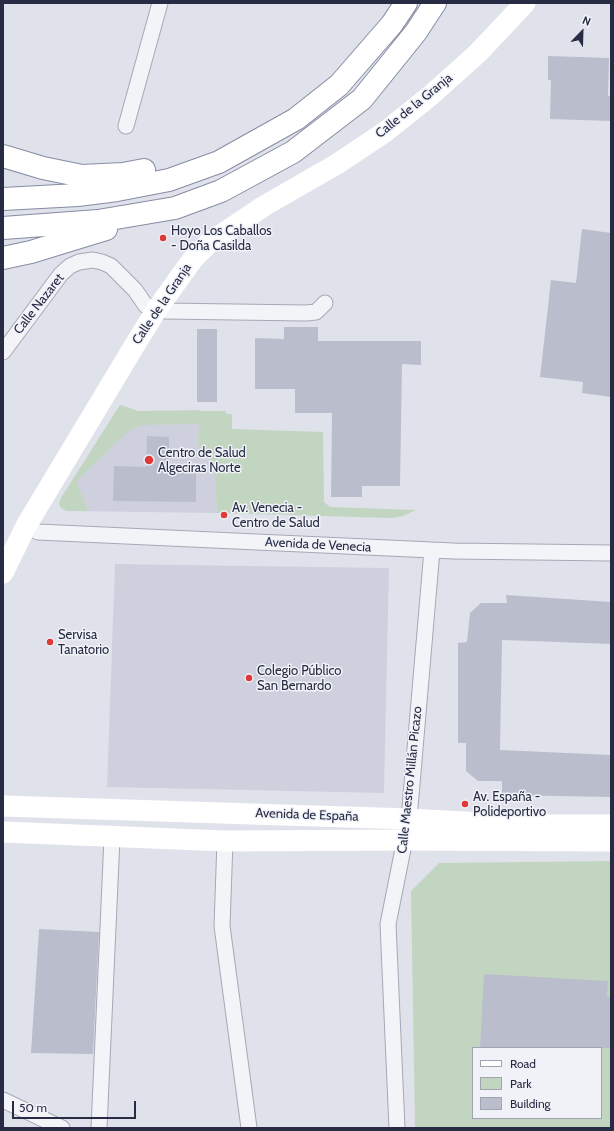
<!DOCTYPE html>
<html>
<head>
<meta charset="utf-8">
<style>
  body { margin:0 }
  #map { position:relative; width:614px; height:1131px; overflow:hidden; background:#e0e2eb; font-family:Cabin,sans-serif }
  canvas { display:block }
  .frame { position:absolute; inset:0; border:4px solid #272c44; pointer-events:none }
  .legend { position:absolute; left:472px; top:1047px; width:130px; height:72px; box-sizing:border-box; background:#f0f2f8; border:1px solid #a0a3b0; margin:0; padding:5px 7px; list-style:none; font-size:12px; color:#272c44 }
  .legend li { display:flex; align-items:center; gap:8px; height:20px }
  .legend b { width:20px; border:1px solid #a0a3b0 }
  .north { position:absolute; left:562px; top:12px; width:40px; height:40px; -webkit-text-stroke:3px #f0f2f8; paint-order:stroke; rotate:23deg; font-size:11px; font-weight:700; line-height:16px; text-align:center; color:#272c44 }
  .north::after { content:''; display:block; margin:auto; width:14px; height:18px; background:#272c44; clip-path:polygon(50% 0,100% 100%,50% 72%,0 100%) }
  .scale { position:absolute; left:12px; top:1101px; width:124px; height:18px; box-sizing:border-box; border:2px solid #272c44; border-top:0; padding-left:5px; font-size:12px; line-height:14px; white-space:nowrap; color:#272c44; -webkit-text-stroke:3px #f0f2f8; paint-order:stroke }
</style>
</head>
<body>
<div id="map">
<canvas width="614" height="1131"></canvas>
<div class="frame"></div>
<ul class="legend">
<li><b style="height:5px;background:#fff"></b>Road</li>
<li><b style="height:11px;background:#c2d5c0"></b>Park</li>
<li><b style="height:11px;background:#babdcb"></b>Building</li>
</ul>
<div class="north">N</div>
<div class="scale">50 m</div>
</div>
<script>
const g = document.querySelector('canvas').getContext('2d');
g.lineJoin = 'round';
function fill(path, color) { g.fillStyle = color; g.fill(path, 'evenodd'); }
const poly = rows => new Path2D(rows.map(r => 'M' + r).join(''));
function stroke(path, color, width, dash) { g.strokeStyle = color; g.lineWidth = width; g.lineCap = dash ? 'butt' : 'round'; g.setLineDash(dash || []); g.stroke(path); }
function write(font, color, halo, rows, align = 'center') {
  g.font = font + ' Cabin,sans-serif'; g.lineWidth = 3; g.setLineDash([]); g.textBaseline = 'middle'; g.strokeStyle = halo; g.fillStyle = color; for (const [text, x, y, turn = 0] of rows) {
    g.save(); g.translate(x, y); g.rotate((+turn || 0) * Math.PI / 180); g.textAlign = isNaN(turn) ? turn : align; if (halo) g.strokeText(text, 0, 0); g.fillText(text, 0, 0); g.restore();
  }
}
fill(poly([
  [120,405,138,411,200,410,198,445,209,456,214,464,217,513,67,511,61,508,59,504,61,498],
  [115,564,389,568,384,793,107,787]
]), '#ced1dd');
fill(poly([
  [120,405,138,411,226,411,226,414,232,414,232,429,323,432,324,502,330,507,416,510,403,516,391,518,217,513,214,464,209,456,198,445,199,424,144,425,131,429,79,478,77,483,88,511,67,511,61,508,59,504,61,498],
  [611,861,611,1128,415,1128,411,891,439,863],
  [473,1048,601,1048,601,1118,473,1118]
]), '#c2d5c0');
fill(poly([
  [548,56,609,58,608,96,611,96,611,121,550,119,551,80,548,80],
  [582,229,611,233,611,397,582,393,583,382,540,377,551,280,576,283],
  [284,327,318,327,318,341,421,341,421,365,402,364,400,486,362,486,362,497,331,497,332,413,295,413,295,389,255,389,255,338,284,339],
  [197,329,217,329,217,402,197,402],
  [147,436,169,437,169,467,196,467,196,502,113,501,114,466,146,467],
  [506,595,611,602,611,644,502,640,500,750,611,755,611,797,502,795,502,781,478,781,466,771,466,743,458,743,458,643,467,642,470,613,481,603,507,603],
  [39,929,99,932,93,1054,31,1053],
  [484,974,608,981,607,997,611,997,611,1048,480,1048]
]), '#babdcb');
const street = poly([
  [126,126,160,3],
  [3,352,61,274,70,266,79,262,93,260,102,262,111,266,135,290,146,306,164,311,306,313,316,312,325,303],
  [26,526,38,532,454,551,611,553],
  [225,841,222,926,249,1128],
  [3,1100,62,1128],
  [99,1128,112,838],
  [397,1128,388,924,409,819,432,550]
]);
const highway = poly([
  [3,156,43,168,82,176,123,174,144,170],
  [3,199,78,195,117,190,169,180,219,162,296,119,339,85,392,24,406,3],
  [3,228,98,221,175,208,221,191,293,152,362,99,416,32,435,3],
  [3,258,31,252,106,229]
]);
stroke(street, '#a5a8b6', 17);
stroke(highway, '#868ca3', 24);
stroke(street, '#f3f4f8', 15);
stroke(poly([
  [3,573,26,526,133,348,157,309,193,259,209,243,264,206,337,164,385,132,430,96,478,53,525,3],
  [3,806,409,819,519,825,611,825],
  [3,832,225,841,406,840,611,841]
]), '#fff', 21);
stroke(highway, '#fff', 22);
for (const [x, y, r, color] of [
  [163,238,4,"#dd3a37"],
  [149,460,5,"#dd3a37"],
  [224,515,4,"#dd3a37"],
  [50,642,4,"#dd3a37"],
  [249,678,4,"#dd3a37"],
  [465,804,4,"#dd3a37"]
]) { const dot = new Path2D(); dot.arc(x, y, r, 0, 2 * Math.PI); g.fillStyle = color; g.fill(dot); stroke(dot, '#f0f2f8', 1.5); }
write('13px', '#272c44', '#f0f2f8', [
  ["Calle de la Granja",414,106,-39],
  ["Calle Nazaret",39,304,-52],
  ["Calle de la Granja",162,304,-56],
  ["Avenida de Venecia",318,545,3],
  ["Calle Maestro Millán Picazo",410,780,-84],
  ["Avenida de España",307,815,2]
]);
write('13px', '#272c44', '#f0f2f8', [
  ["Hoyo Los Caballos",171,231],
  ["- Doña Casilda",171,246],
  ["Centro de Salud",158,453],
  ["Algeciras Norte",158,468],
  ["Av. Venecia -",232,508],
  ["Centro de Salud",232,523],
  ["Servisa",58,635],
  ["Tanatorio",58,650],
  ["Colegio Público",257,671],
  ["San Bernardo",257,686],
  ["Av. España -",473,797],
  ["Polideportivo",473,812]
], 'left');
</script>
</body>
</html>
